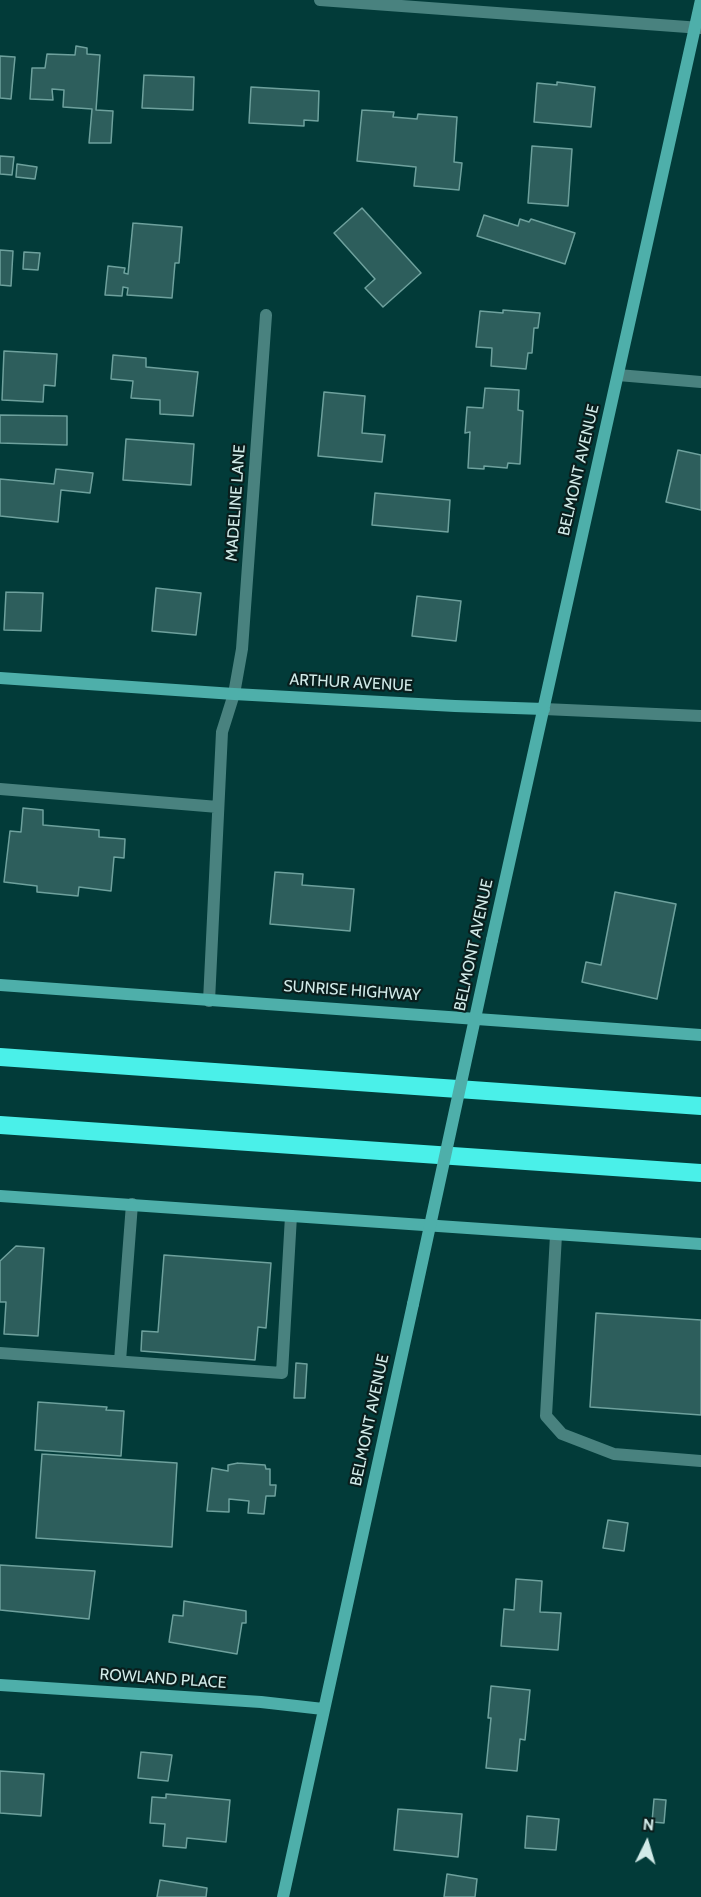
<!DOCTYPE html>
<html>
<head>
<meta charset="utf-8">
<style>
  body { margin:0 }
  #map { position:relative; width:701px; height:1897px; overflow:hidden; background:#023b39; font-family:Cabin,sans-serif }
  canvas { display:block }
  .north { position:absolute; left:617px; top:1813px; width:60px; height:60px; -webkit-text-stroke:4px #091e1d; paint-order:stroke; rotate:5deg; font-size:16px; font-weight:700; line-height:24px; text-align:center; color:#d1eae8 }
  .north::after { content:''; display:block; margin:auto; width:21px; height:27px; background:#d1eae8; clip-path:polygon(50% 0,100% 100%,50% 72%,0 100%) }
</style>
</head>
<body>
<div id="map">
<canvas width="701" height="1897"></canvas>
<div class="north">N</div>
</div>
<script>
const g = document.querySelector('canvas').getContext('2d');
g.lineJoin = 'round';
function fill(path, color) { g.fillStyle = color; g.fill(path, 'evenodd'); }
const poly = rows => new Path2D(rows.map(r => 'M' + r).join(''));
function stroke(path, color, width, dash) { g.strokeStyle = color; g.lineWidth = width; g.lineCap = dash ? 'butt' : 'round'; g.setLineDash(dash || []); g.stroke(path); }
function write(font, color, halo, rows, align = 'center') {
  g.font = font + ' Cabin,sans-serif'; g.lineWidth = 4.5; g.setLineDash([]); g.textBaseline = 'middle'; g.strokeStyle = halo; g.fillStyle = color; for (const [text, x, y, turn = 0] of rows) {
    g.save(); g.translate(x, y); g.rotate((+turn || 0) * Math.PI / 180); g.textAlign = isNaN(turn) ? turn : align; if (halo) g.strokeText(text, 0, 0); g.fillText(text, 0, 0); g.restore();
  }
}
const building = poly([
  [76,46,87,48,87,54,100,55,96,110,113,111,111,143,89,143,92,109,63,107,64,90,52,89,53,100,30,99,32,68,45,68,47,54,75,55,76,46],
  [0,56,15,57,11,99,0,98,0,56],
  [144,75,194,77,193,110,142,108,144,75],
  [557,82,595,87,591,127,534,122,537,83,557,85,557,82],
  [251,87,319,91,318,121,304,120,304,126,249,123,251,87],
  [362,110,394,112,393,117,417,119,418,114,457,117,454,162,462,163,459,190,414,186,416,167,357,161,362,110],
  [532,146,572,149,568,206,528,203,532,146],
  [0,156,14,157,12,175,0,174,0,156],
  [17,164,37,167,35,179,16,177,17,164],
  [362,208,421,273,383,307,365,288,375,279,334,233,362,208],
  [484,215,518,226,520,219,529,222,531,219,575,233,565,264,477,236,484,215],
  [133,223,182,227,179,263,175,263,172,298,127,295,128,288,123,287,122,296,105,295,108,266,125,268,124,273,128,274,133,223],
  [0,250,13,251,11,286,0,285,0,250],
  [24,252,40,253,38,270,23,269,24,252],
  [503,310,540,313,538,328,534,328,532,353,528,353,526,369,491,366,492,348,476,347,480,311,503,313,503,310],
  [4,351,57,354,55,386,44,385,43,402,2,400,4,351],
  [113,355,146,358,146,367,198,372,193,416,160,414,160,400,131,398,133,381,111,379,113,355],
  [485,388,519,390,518,410,523,411,520,464,508,463,507,468,484,466,484,469,468,468,470,432,465,433,467,407,483,408,485,388],
  [324,392,365,396,362,433,385,435,382,462,318,456,324,392],
  [0,415,67,416,67,445,0,443,0,415],
  [126,439,194,444,191,485,123,480,126,439],
  [678,450,701,455,701,510,666,502,678,450],
  [56,469,93,473,90,493,61,490,58,522,0,516,0,479,54,484,56,469],
  [375,493,450,500,448,532,372,525,375,493],
  [156,588,201,593,196,635,152,631,156,588],
  [6,592,43,593,41,631,4,630,6,592],
  [417,596,461,601,456,641,412,636,417,596],
  [23,808,43,810,43,825,99,830,99,837,125,839,124,858,114,857,111,891,79,887,78,896,37,892,37,886,4,882,10,831,21,832,23,808],
  [275,872,303,874,302,885,354,889,350,931,270,924,275,872],
  [615,892,676,904,657,999,582,982,586,962,601,965,615,892],
  [16,1246,44,1248,38,1336,4,1334,6,1302,0,1302,0,1261,16,1246],
  [164,1255,271,1263,266,1328,258,1327,255,1360,141,1351,142,1331,158,1332,164,1255],
  [596,1313,701,1320,701,1415,590,1407,596,1313],
  [296,1363,307,1364,305,1398,294,1398,296,1363],
  [38,1402,107,1407,106,1410,124,1411,121,1456,35,1450,38,1402],
  [42,1454,177,1463,172,1547,36,1538,42,1454],
  [238,1463,265,1465,266,1469,270,1469,270,1485,276,1485,275,1496,266,1496,264,1514,248,1513,249,1501,229,1499,229,1512,207,1511,212,1468,228,1471,228,1465,238,1463],
  [608,1520,628,1523,624,1551,603,1548,608,1520],
  [0,1565,95,1571,89,1619,0,1610,0,1565],
  [516,1579,542,1581,540,1612,561,1613,558,1650,501,1646,504,1609,514,1610,516,1579],
  [184,1601,246,1611,246,1623,242,1623,237,1654,169,1642,173,1615,183,1616,184,1601],
  [491,1686,530,1690,525,1740,520,1739,517,1771,486,1768,491,1718,488,1718,491,1686],
  [141,1752,172,1755,168,1781,138,1778,141,1752],
  [0,1771,44,1774,41,1816,0,1813,0,1771],
  [166,1794,230,1800,226,1842,187,1838,186,1848,163,1846,165,1824,150,1823,152,1797,166,1798,166,1794],
  [654,1799,666,1800,664,1823,652,1822,654,1799],
  [398,1809,462,1814,458,1857,394,1850,398,1809],
  [527,1816,559,1819,556,1850,525,1848,527,1816],
  [447,1874,477,1879,475,1897,444,1897,447,1874],
  [160,1880,207,1888,206,1897,157,1897,160,1880]
]);
fill(building, '#2d5e5c');
stroke(building, '#6ea19d', 1.5);
stroke(poly([
  [0,789,218,807],
  [209,1001,222,732,234,694],
  [556,1235,546,1416,562,1434,614,1454,701,1461],
  [0,1353,282,1373,291,1216],
  [120,1361,132,1204]
]), '#49827f', 12);
stroke(poly([
  [320,0,701,28],
  [618,375,701,382],
  [234,694,242,649,266,315],
  [544,709,701,716]
]), '#49827f', 12);
stroke(poly([
  [0,678,234,694,455,706,544,709],
  [492,940,701,0],
  [0,985,701,1035],
  [0,1196,701,1244],
  [0,1685,261,1702,323,1709],
  [283,1897,413,1304]
]), '#4eafaa', 12);
stroke(poly([
  [0,1057,701,1106],
  [0,1125,701,1173]
]), '#4af0e9', 18);
stroke(poly([
  [413,1304,492,940]
]), '#4eafaa', 12);
write('16px', '#d1eae8', '#091e1d', [
  ["BELMONT AVENUE",579,470,-77],
  ["MADELINE LANE",236,503,-86],
  ["ARTHUR AVENUE",351,683,3],
  ["BELMONT AVENUE",474,945,-78],
  ["SUNRISE HIGHWAY",352,991,4],
  ["BELMONT AVENUE",370,1420,-78],
  ["ROWLAND PLACE",163,1679,4]
]);
</script>
</body>
</html>
